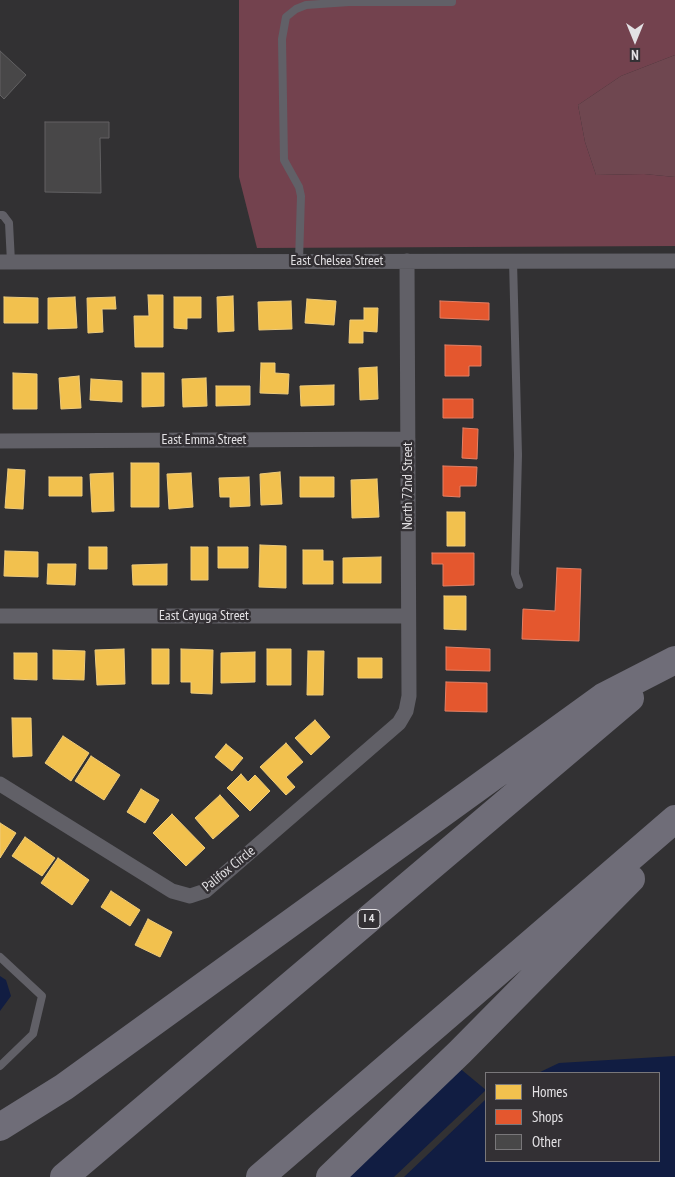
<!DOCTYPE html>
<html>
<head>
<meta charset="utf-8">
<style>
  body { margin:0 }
  #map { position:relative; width:675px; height:1177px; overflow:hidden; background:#323133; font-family:"PT Sans Narrow",sans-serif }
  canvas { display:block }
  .legend { position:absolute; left:485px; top:1072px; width:175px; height:90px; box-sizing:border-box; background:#333034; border:1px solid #79777a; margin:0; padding:6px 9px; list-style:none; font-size:15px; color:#e3e1e4 }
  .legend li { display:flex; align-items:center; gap:10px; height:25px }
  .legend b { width:25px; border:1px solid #79777a }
  .north { position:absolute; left:610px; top:15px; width:50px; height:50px; -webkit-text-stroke:4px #333034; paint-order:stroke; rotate:180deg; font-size:14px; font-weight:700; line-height:20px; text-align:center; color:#e3e1e4 }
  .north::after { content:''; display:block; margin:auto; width:18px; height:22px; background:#e3e1e4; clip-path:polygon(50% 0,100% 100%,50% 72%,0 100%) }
</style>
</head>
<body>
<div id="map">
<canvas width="675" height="1177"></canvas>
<ul class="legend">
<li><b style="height:14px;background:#f2c14e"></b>Homes</li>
<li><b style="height:14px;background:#e4572e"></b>Shops</li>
<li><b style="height:14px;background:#484748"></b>Other</li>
</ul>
<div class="north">N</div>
</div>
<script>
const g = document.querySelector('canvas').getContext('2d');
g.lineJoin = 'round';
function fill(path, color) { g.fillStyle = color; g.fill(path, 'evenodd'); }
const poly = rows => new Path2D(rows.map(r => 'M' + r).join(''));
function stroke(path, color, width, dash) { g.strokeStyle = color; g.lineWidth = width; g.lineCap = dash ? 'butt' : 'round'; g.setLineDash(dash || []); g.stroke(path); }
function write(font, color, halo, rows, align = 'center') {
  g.font = font + ' "PT Sans Narrow",sans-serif'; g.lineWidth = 5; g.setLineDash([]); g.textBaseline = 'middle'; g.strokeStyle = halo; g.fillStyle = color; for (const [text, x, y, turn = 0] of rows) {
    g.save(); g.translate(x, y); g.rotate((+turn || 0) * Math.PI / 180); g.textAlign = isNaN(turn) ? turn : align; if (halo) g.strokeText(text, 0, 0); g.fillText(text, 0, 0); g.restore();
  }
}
fill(poly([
  [675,55,675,177,644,174,596,175,585,142,578,105,621,76]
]), '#6f4750');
fill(poly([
  [239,0,675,0,675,55,621,76,578,105,585,142,596,175,644,174,675,177,675,246,257,248,239,177]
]), '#73424e');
fill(poly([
  [0,976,6,980,11,996,0,1011],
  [675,1056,675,1177,404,1177,486,1099,486,1161,659,1161,659,1073,538,1073,559,1063],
  [457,1066,486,1090,394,1177,342,1177]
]), '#111d42');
const homes = poly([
  [148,295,163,295,163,347,135,347,134,316,149,316,148,295],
  [233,296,234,331,218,332,217,297,233,296],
  [4,297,38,298,38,323,4,323,4,297],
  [75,297,77,328,48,329,48,298,75,297],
  [115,297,116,309,102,309,103,332,88,333,87,298,115,297],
  [174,297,201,297,201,318,187,318,187,329,174,328,174,297],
  [307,299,336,301,334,325,305,323,307,299],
  [291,301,292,329,259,330,258,302,291,301],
  [364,308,378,308,377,332,363,331,363,343,349,343,350,320,364,320,364,308],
  [261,363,275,363,275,373,289,374,288,394,260,393,261,363],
  [377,367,378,399,360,400,359,368,377,367],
  [13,373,37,374,37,409,13,409,13,373],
  [142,373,164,373,164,406,142,407,142,373],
  [79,376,81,408,61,409,59,378,79,376],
  [206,378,207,406,183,407,182,379,206,378],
  [91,379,122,381,122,402,90,400,91,379],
  [334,385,334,405,301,406,300,386,334,385],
  [216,386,250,386,250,405,216,406,216,386],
  [131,463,159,463,159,507,131,507,131,463],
  [8,469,25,470,23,509,5,508,8,469],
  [280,472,282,504,261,505,260,474,280,472],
  [113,473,114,511,92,512,90,474,113,473],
  [191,473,193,507,169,509,167,474,191,473],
  [49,477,82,477,82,496,49,496,49,477],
  [249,477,250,506,230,507,230,497,220,497,219,478,249,477],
  [300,477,334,477,334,497,300,497,300,477],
  [377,479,379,517,352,518,351,480,377,479],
  [447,512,465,512,465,546,447,546,447,512],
  [260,545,286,546,286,588,259,587,260,545],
  [89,547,107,547,107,569,89,569,89,547],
  [191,547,208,547,208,580,191,580,191,547],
  [218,547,248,547,248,568,218,568,218,547],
  [303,550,323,550,323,561,333,561,333,584,303,584,303,550],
  [5,551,38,552,38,577,4,576,5,551],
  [381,557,381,583,343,583,343,558,381,557],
  [48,564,76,564,75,585,47,584,48,564],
  [167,564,167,585,133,585,132,565,167,564],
  [444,596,466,596,466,630,444,629,444,596],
  [124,649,125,684,97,685,95,650,124,649],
  [152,649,169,649,169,684,152,684,152,649],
  [181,649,213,650,212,694,191,693,191,682,181,682,181,649],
  [267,649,291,649,291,685,267,685,267,649],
  [53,650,85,651,84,680,53,679,53,650],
  [308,651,324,651,323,695,307,695,308,651],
  [255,652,255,682,221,683,221,653,255,652],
  [14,653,37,653,37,680,14,679,14,653],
  [358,658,382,658,382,678,358,678,358,658],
  [12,718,31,718,32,756,13,757,12,718],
  [315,720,330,737,311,755,295,738,315,720],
  [63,736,89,753,71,781,45,763,63,736],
  [286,743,303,762,286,777,295,787,286,795,260,767,286,743],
  [226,744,243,758,232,771,215,757,226,744],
  [91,756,120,775,104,800,75,781,91,756],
  [241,774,248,782,255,775,270,791,250,811,227,788,241,774],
  [141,789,159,800,145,823,127,812,141,789],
  [220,795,239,816,213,839,195,818,220,795],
  [172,814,205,848,186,866,153,833,172,814],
  [0,823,16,833,0,858,0,823],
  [25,837,55,858,42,876,12,856,25,837],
  [58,858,89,880,72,905,41,883,58,858],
  [111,891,140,910,130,926,101,907,111,891],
  [148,919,172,932,160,957,135,945,148,919]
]);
fill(homes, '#f2c14e');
stroke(homes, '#eecb7b', 1);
const shops = poly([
  [440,301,489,303,489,320,440,318,440,301],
  [445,345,481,346,481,366,469,366,469,376,445,376,445,345],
  [443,399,473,399,473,418,443,418,443,399],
  [463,428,478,429,477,459,462,458,463,428],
  [443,466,477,467,476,486,460,486,460,497,443,496,443,466],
  [432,553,474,553,474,585,443,586,443,564,432,564,432,553],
  [557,568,581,569,579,641,522,639,523,609,555,611,557,568],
  [446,647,490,649,490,671,446,670,446,647],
  [446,682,487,683,487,712,445,711,446,682]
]);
fill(shops, '#e4572e');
stroke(shops, '#e48065', 1);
const building = poly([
  [0,51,26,75,4,99,0,95,0,51],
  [45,122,109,122,109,138,100,138,101,193,45,192,45,122]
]);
fill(building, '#484748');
stroke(building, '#626163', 1);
stroke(poly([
  [349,0,349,2,452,2,452,0],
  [0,215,3,215,9,223,11,262],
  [299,261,301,196,299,187,284,160,282,39,286,17,296,9,306,5,349,2],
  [513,261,518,455,515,574,519,585],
  [0,957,42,996,33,1034,0,1066]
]), '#616067', 8);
stroke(poly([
  [0,262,675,261],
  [0,441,408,439],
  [0,616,408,616],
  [0,784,172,891,190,896,205,891,399,723,406,711,409,696,407,261]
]), '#616067', 15);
stroke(poly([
  [0,1127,64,1087,603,697,675,660],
  [64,1177,630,698],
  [260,1177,675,819],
  [330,1177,460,1052,631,879]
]), '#6f6d78', 28);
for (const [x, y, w] of [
  [369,919,22]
]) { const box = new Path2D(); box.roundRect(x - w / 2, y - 9.5, w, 19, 4); g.fillStyle = '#333034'; g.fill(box); stroke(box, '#e3e1e4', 1); }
write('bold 12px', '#e3e1e4', null, [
  ["I 4",369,919]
]);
write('14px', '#e3e1e4', '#333034', [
  ["East Chelsea Street",337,261],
  ["East Emma Street",204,440],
  ["North 72nd Street",408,486,-90],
  ["East Cayuga Street",204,616],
  ["Palifox Circle",229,869,-39]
]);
</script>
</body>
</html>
